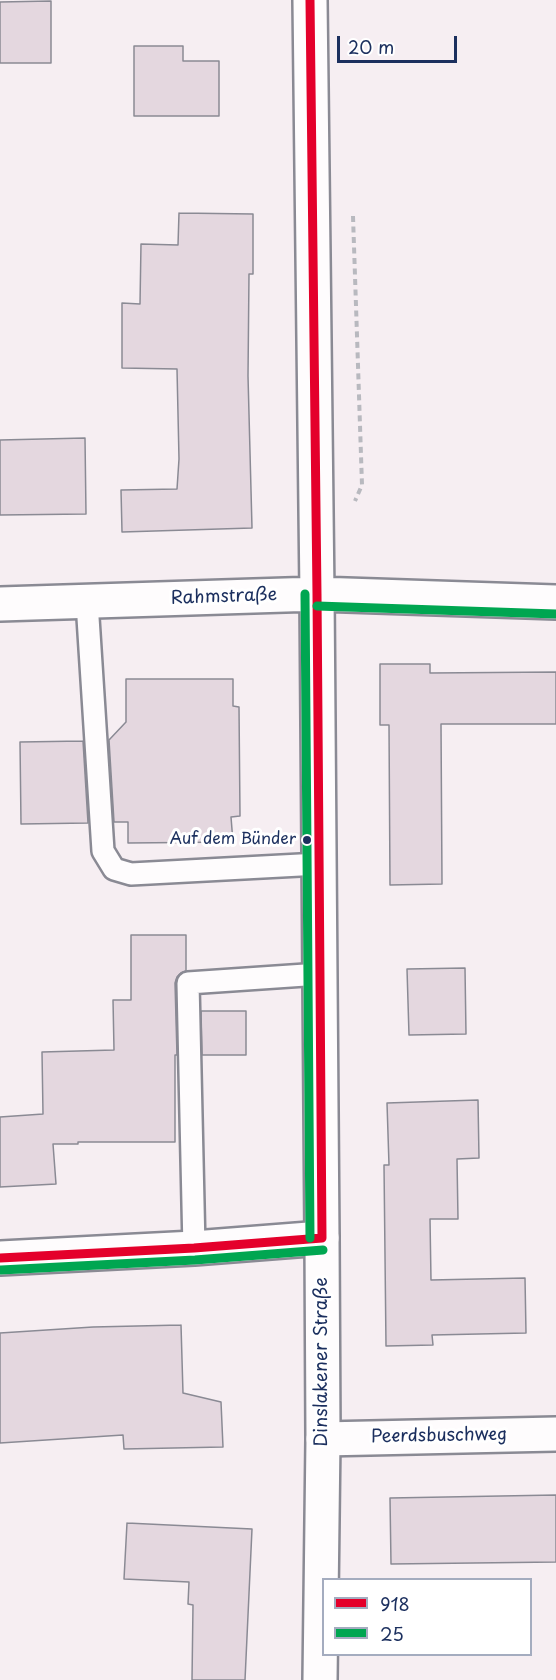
<!DOCTYPE html>
<html>
<head>
<meta charset="utf-8">
<style>
  body { margin:0 }
  #map { position:relative; width:556px; height:1680px; overflow:hidden; background:#f6eef2; font-family:"Playpen Sans",sans-serif }
  canvas { display:block }
  .legend { position:absolute; left:322px; top:1578px; width:210px; height:78px; box-sizing:border-box; background:#fff; border:2px solid #a4acbf; margin:0; padding:8px 10px; list-style:none; font-size:18px; color:#1b2f5e }
  .legend li { display:flex; align-items:center; gap:12px; height:30px }
  .legend b { width:30px; border:2px solid #a4acbf }
  .scale { position:absolute; left:337px; top:36px; width:120px; height:27px; box-sizing:border-box; border:3px solid #1b2f5e; border-top:0; padding-left:8px; font-size:18px; line-height:21px; white-space:nowrap; color:#1b2f5e; -webkit-text-stroke:4px #fff; paint-order:stroke }
</style>
</head>
<body>
<div id="map">
<canvas width="556" height="1680"></canvas>
<ul class="legend">
<li><b style="height:8px;background:#e4002b"></b>918</li>
<li><b style="height:8px;background:#00a651"></b>25</li>
</ul>
<div class="scale">20 m</div>
</div>
<script>
const g = document.querySelector('canvas').getContext('2d');
g.lineJoin = 'round';
function fill(path, color) { g.fillStyle = color; g.fill(path, 'evenodd'); }
const poly = rows => new Path2D(rows.map(r => 'M' + r).join(''));
function stroke(path, color, width, dash) { g.strokeStyle = color; g.lineWidth = width; g.lineCap = dash ? 'butt' : 'round'; g.setLineDash(dash || []); g.stroke(path); }
function write(font, color, halo, rows, align = 'center') {
  g.font = font + ' "Playpen Sans",sans-serif'; g.lineWidth = 6; g.setLineDash([]); g.textBaseline = 'middle'; g.strokeStyle = halo; g.fillStyle = color; for (const [text, x, y, turn = 0] of rows) {
    g.save(); g.translate(x, y); g.rotate((+turn || 0) * Math.PI / 180); g.textAlign = isNaN(turn) ? turn : align; if (halo) g.strokeText(text, 0, 0); g.fillText(text, 0, 0); g.restore();
  }
}
const building = poly([
  [51,1,51,63,0,63,0,2,51,1],
  [134,46,183,46,183,61,219,61,219,116,134,116,134,46],
  [179,213,253,214,253,274,249,274,248,376,252,528,122,532,121,490,177,489,179,459,177,369,122,368,122,303,140,304,141,244,178,245,179,213],
  [85,438,86,514,0,515,0,440,85,438],
  [380,664,430,664,430,673,556,672,556,724,441,724,442,884,390,885,389,725,380,725,380,664],
  [126,679,233,679,233,706,239,707,240,816,231,817,233,842,128,843,128,822,114,822,109,740,126,722,126,679],
  [83,741,88,823,21,824,20,742,83,741],
  [131,935,186,935,186,971,181,973,177,977,175,983,177,1055,175,1055,175,1142,78,1142,78,1144,53,1144,56,1184,0,1187,0,1117,43,1114,42,1052,114,1050,113,1000,131,1000,131,935],
  [465,968,466,1034,409,1035,407,969,465,968],
  [201,1011,246,1011,246,1055,202,1055,201,1011],
  [478,1100,479,1158,457,1159,458,1219,430,1219,431,1280,525,1278,526,1333,432,1335,433,1345,386,1346,384,1165,389,1165,387,1103,478,1100],
  [181,1325,183,1393,221,1402,223,1447,124,1449,123,1435,0,1443,0,1333,93,1327,181,1325],
  [556,1495,556,1562,391,1564,390,1498,556,1495],
  [127,1523,252,1529,245,1680,192,1680,193,1605,188,1604,189,1582,124,1579,127,1523]
]);
fill(building, '#e4d7df');
stroke(building, '#8a8a94', 1.5);
const service = poly([
  [87,602,103,851,114,869,131,874,319,864],
  [194,1248,188,983,320,974]
]);
const minor = poly([
  [0,1258,194,1248,322,1238],
  [323,1439,556,1434]
]);
const secondary = poly([
  [310,0,317,594,322,1238,323,1439,320,1680],
  [0,604,317,594,556,602]
]);
stroke(service, '#8a8a94', 26);
stroke(minor, '#8a8a94', 38);
stroke(secondary, '#8a8a94', 38);
stroke(poly([
  [353,216,362,485,355,501]
]), '#b8b9bf', 4, [6, 4.5]);
stroke(service, '#fefcfd', 21);
stroke(minor, '#fefcfd', 33);
stroke(secondary, '#fefcfd', 33);
stroke(poly([
  [310,0,317,594,322,1238],
  [0,1258,194,1248,322,1238]
]), '#e4002b', 9);
stroke(poly([
  [305,594,310,1238],
  [317,606,556,614],
  [1,1270,195,1260,323,1250]
]), '#00a651', 9);
for (const [x, y, r, color] of [
  [307,840,5,"#1b2f5e"]
]) { const dot = new Path2D(); dot.arc(x, y, r, 0, 2 * Math.PI); g.fillStyle = color; g.fill(dot); stroke(dot, '#fff', 2); }
write('16px', '#1b2f5e', '#fff', [
  ["Auf dem Bünder",296,840]
], 'right');
write('18px', '#1b2f5e', '#fff', [
  ["Rahmstraße",224,597,-2],
  ["Dinslakener Straße",322,1362,-90],
  ["Peerdsbuschweg",439,1436,-1]
]);
</script>
</body>
</html>
